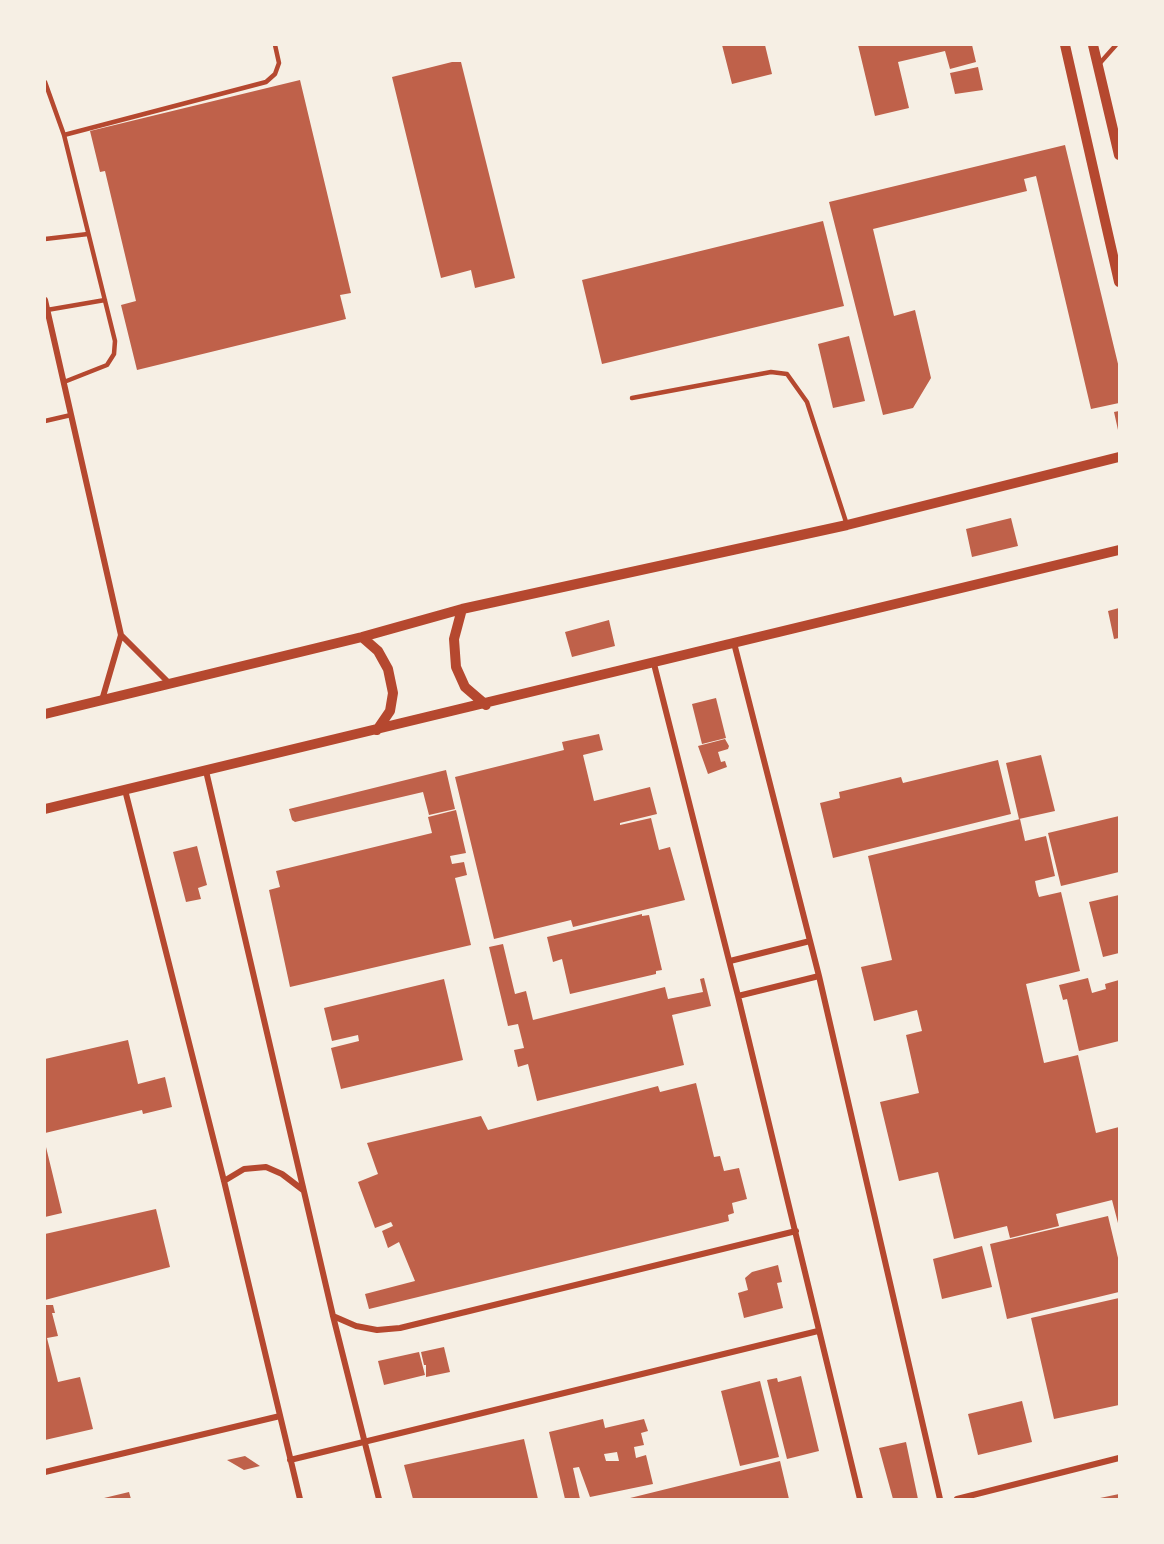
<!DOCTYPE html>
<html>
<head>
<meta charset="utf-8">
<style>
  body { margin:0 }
  #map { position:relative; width:1164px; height:1544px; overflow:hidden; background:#f6efe4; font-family:Rubik,sans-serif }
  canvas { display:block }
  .frame { position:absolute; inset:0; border:46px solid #f6efe4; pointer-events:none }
</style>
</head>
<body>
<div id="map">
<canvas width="1164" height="1544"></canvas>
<div class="frame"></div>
</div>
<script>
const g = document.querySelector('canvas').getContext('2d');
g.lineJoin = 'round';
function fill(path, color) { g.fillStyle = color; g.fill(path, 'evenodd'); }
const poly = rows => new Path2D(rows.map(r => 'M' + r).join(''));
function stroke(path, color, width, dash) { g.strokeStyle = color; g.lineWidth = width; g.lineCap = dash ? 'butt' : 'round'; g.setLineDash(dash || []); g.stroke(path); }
fill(poly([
  [722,45,765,45,772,74,732,84],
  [858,45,972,45,976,62,950,69,945,51,898,62,909,108,875,116],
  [452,62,461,62,515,278,475,288,471,270,441,278,392,77],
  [978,67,983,90,955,94,950,73],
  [300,80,351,293,340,295,346,319,137,370,121,305,136,301,105,171,100,172,90,131],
  [1065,145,1119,368,1119,403,1091,409,1036,176,1024,179,1027,191,873,229,894,316,915,310,931,378,913,408,883,415,829,202],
  [823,221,844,306,602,364,582,280],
  [849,336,865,401,833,408,818,344],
  [1119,411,1119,430,1118,430,1114,412],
  [1011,518,1018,546,972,557,966,529],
  [1119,608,1119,638,1114,639,1108,611],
  [609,620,615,646,572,657,565,632],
  [716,698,726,738,702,744,692,704],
  [599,734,603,750,583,755,594,801,650,787,657,814,620,823,620,825,651,818,659,850,670,847,685,900,573,927,571,920,494,939,455,777,564,750,562,742],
  [725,739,729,746,728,749,718,752,721,762,725,761,727,767,708,774,698,746],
  [1041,755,1055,811,1019,819,1006,763],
  [998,760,1011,814,833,858,820,803,840,798,839,792,901,777,903,783],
  [446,770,455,809,429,815,423,792,295,822,292,820,289,809],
  [456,810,466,853,450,856,452,864,464,862,467,875,455,878,471,945,290,987,269,890,280,887,276,871,432,833,428,817],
  [1119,816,1119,872,1061,886,1048,833],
  [1020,819,1025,841,1046,836,1055,876,1035,881,1037,891,1039,897,1061,892,1080,971,1026,984,1044,1063,1078,1055,1096,1133,1119,1127,1119,1227,1112,1200,1056,1214,1059,1226,1010,1238,1007,1226,954,1239,938,1172,899,1181,880,1102,919,1093,906,1035,922,1031,917,1010,874,1021,861,967,892,960,868,856],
  [197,846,207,885,198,888,201,899,186,902,173,852],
  [1119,895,1119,953,1103,957,1089,902],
  [642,914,642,916,649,915,662,970,656,971,656,974,570,994,562,959,553,962,547,937],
  [503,944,515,994,526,991,533,1020,665,987,668,999,703,992,700,979,704,978,711,1006,672,1015,684,1065,537,1101,528,1064,518,1067,514,1050,524,1048,518,1024,508,1026,489,947],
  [1088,978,1092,993,1106,989,1105,984,1119,980,1119,1041,1079,1051,1067,999,1063,1000,1059,985],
  [444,979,463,1060,341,1089,331,1048,359,1041,358,1035,332,1041,324,1008],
  [128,1040,138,1084,165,1077,172,1107,143,1114,142,1110,45,1133,45,1059],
  [696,1083,714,1157,720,1156,724,1171,739,1168,747,1199,732,1203,734,1213,728,1215,729,1221,369,1309,365,1294,415,1281,399,1242,388,1248,382,1231,393,1226,391,1222,375,1228,358,1182,378,1174,367,1143,481,1116,488,1130,658,1086,660,1092],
  [46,1147,62,1213,45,1217,45,1148],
  [156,1209,170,1267,45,1300,45,1234],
  [1108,1216,1119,1262,1119,1292,1007,1319,990,1244],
  [982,1246,992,1287,942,1299,933,1259],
  [778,1265,782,1282,777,1283,783,1308,744,1318,738,1293,748,1290,745,1278,752,1272],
  [1119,1298,1119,1405,1054,1419,1031,1318],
  [45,1305,53,1305,55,1313,52,1313,58,1336,47,1338,58,1382,80,1377,93,1429,45,1440],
  [444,1347,450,1372,426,1377,426,1365,424,1365,421,1352],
  [419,1352,425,1375,384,1385,378,1361],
  [801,1376,819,1451,787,1459,767,1380,777,1378,778,1382],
  [760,1381,779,1457,740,1466,721,1391],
  [1022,1401,1032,1442,978,1455,968,1414],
  [603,1419,605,1428,644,1419,648,1431,641,1433,644,1445,634,1447,636,1458,646,1455,653,1484,590,1497,579,1467,573,1468,580,1499,565,1499,549,1432],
  [617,1452,619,1461,606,1461,604,1454],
  [524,1439,538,1499,413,1499,404,1465],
  [906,1442,918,1499,893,1499,879,1448],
  [245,1456,260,1466,244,1470,227,1460],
  [780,1461,789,1499,630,1499,630,1498],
  [129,1492,131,1499,104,1499,104,1498],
  [1119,1494,1119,1499,1101,1499,1100,1498]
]), '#bf614a');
stroke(poly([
  [1100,63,1116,45],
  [45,82,64,135,115,341,114,354,107,365,64,382],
  [64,135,266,82,275,74,279,63,275,45],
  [45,239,88,234],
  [47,310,105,300],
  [632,398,771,372,787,374,807,402,847,525],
  [45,421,71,415]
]), '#b5482f', 4.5);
stroke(poly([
  [45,300,121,635,102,700],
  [121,635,170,684],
  [734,643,819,976,940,1499],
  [654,664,738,996,860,1499],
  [206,771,333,1316,379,1499],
  [125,790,224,1181,300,1499],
  [730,961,810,941],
  [738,996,819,976],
  [224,1181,244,1169,266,1167,282,1174,303,1190],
  [333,1316,356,1326,377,1330,400,1328,796,1231],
  [290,1460,818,1331],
  [45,1472,280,1416],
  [957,1499,1119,1458]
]), '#b5482f', 6);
stroke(poly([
  [1065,45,1119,282],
  [1093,45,1119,155],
  [462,609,454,639,456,667,465,687,486,705],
  [362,637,378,651,388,669,393,693,390,711,377,730],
  [45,714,362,637,462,609,847,525,1119,457],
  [45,809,1119,550]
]), '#b5482f', 10);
</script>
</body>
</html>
